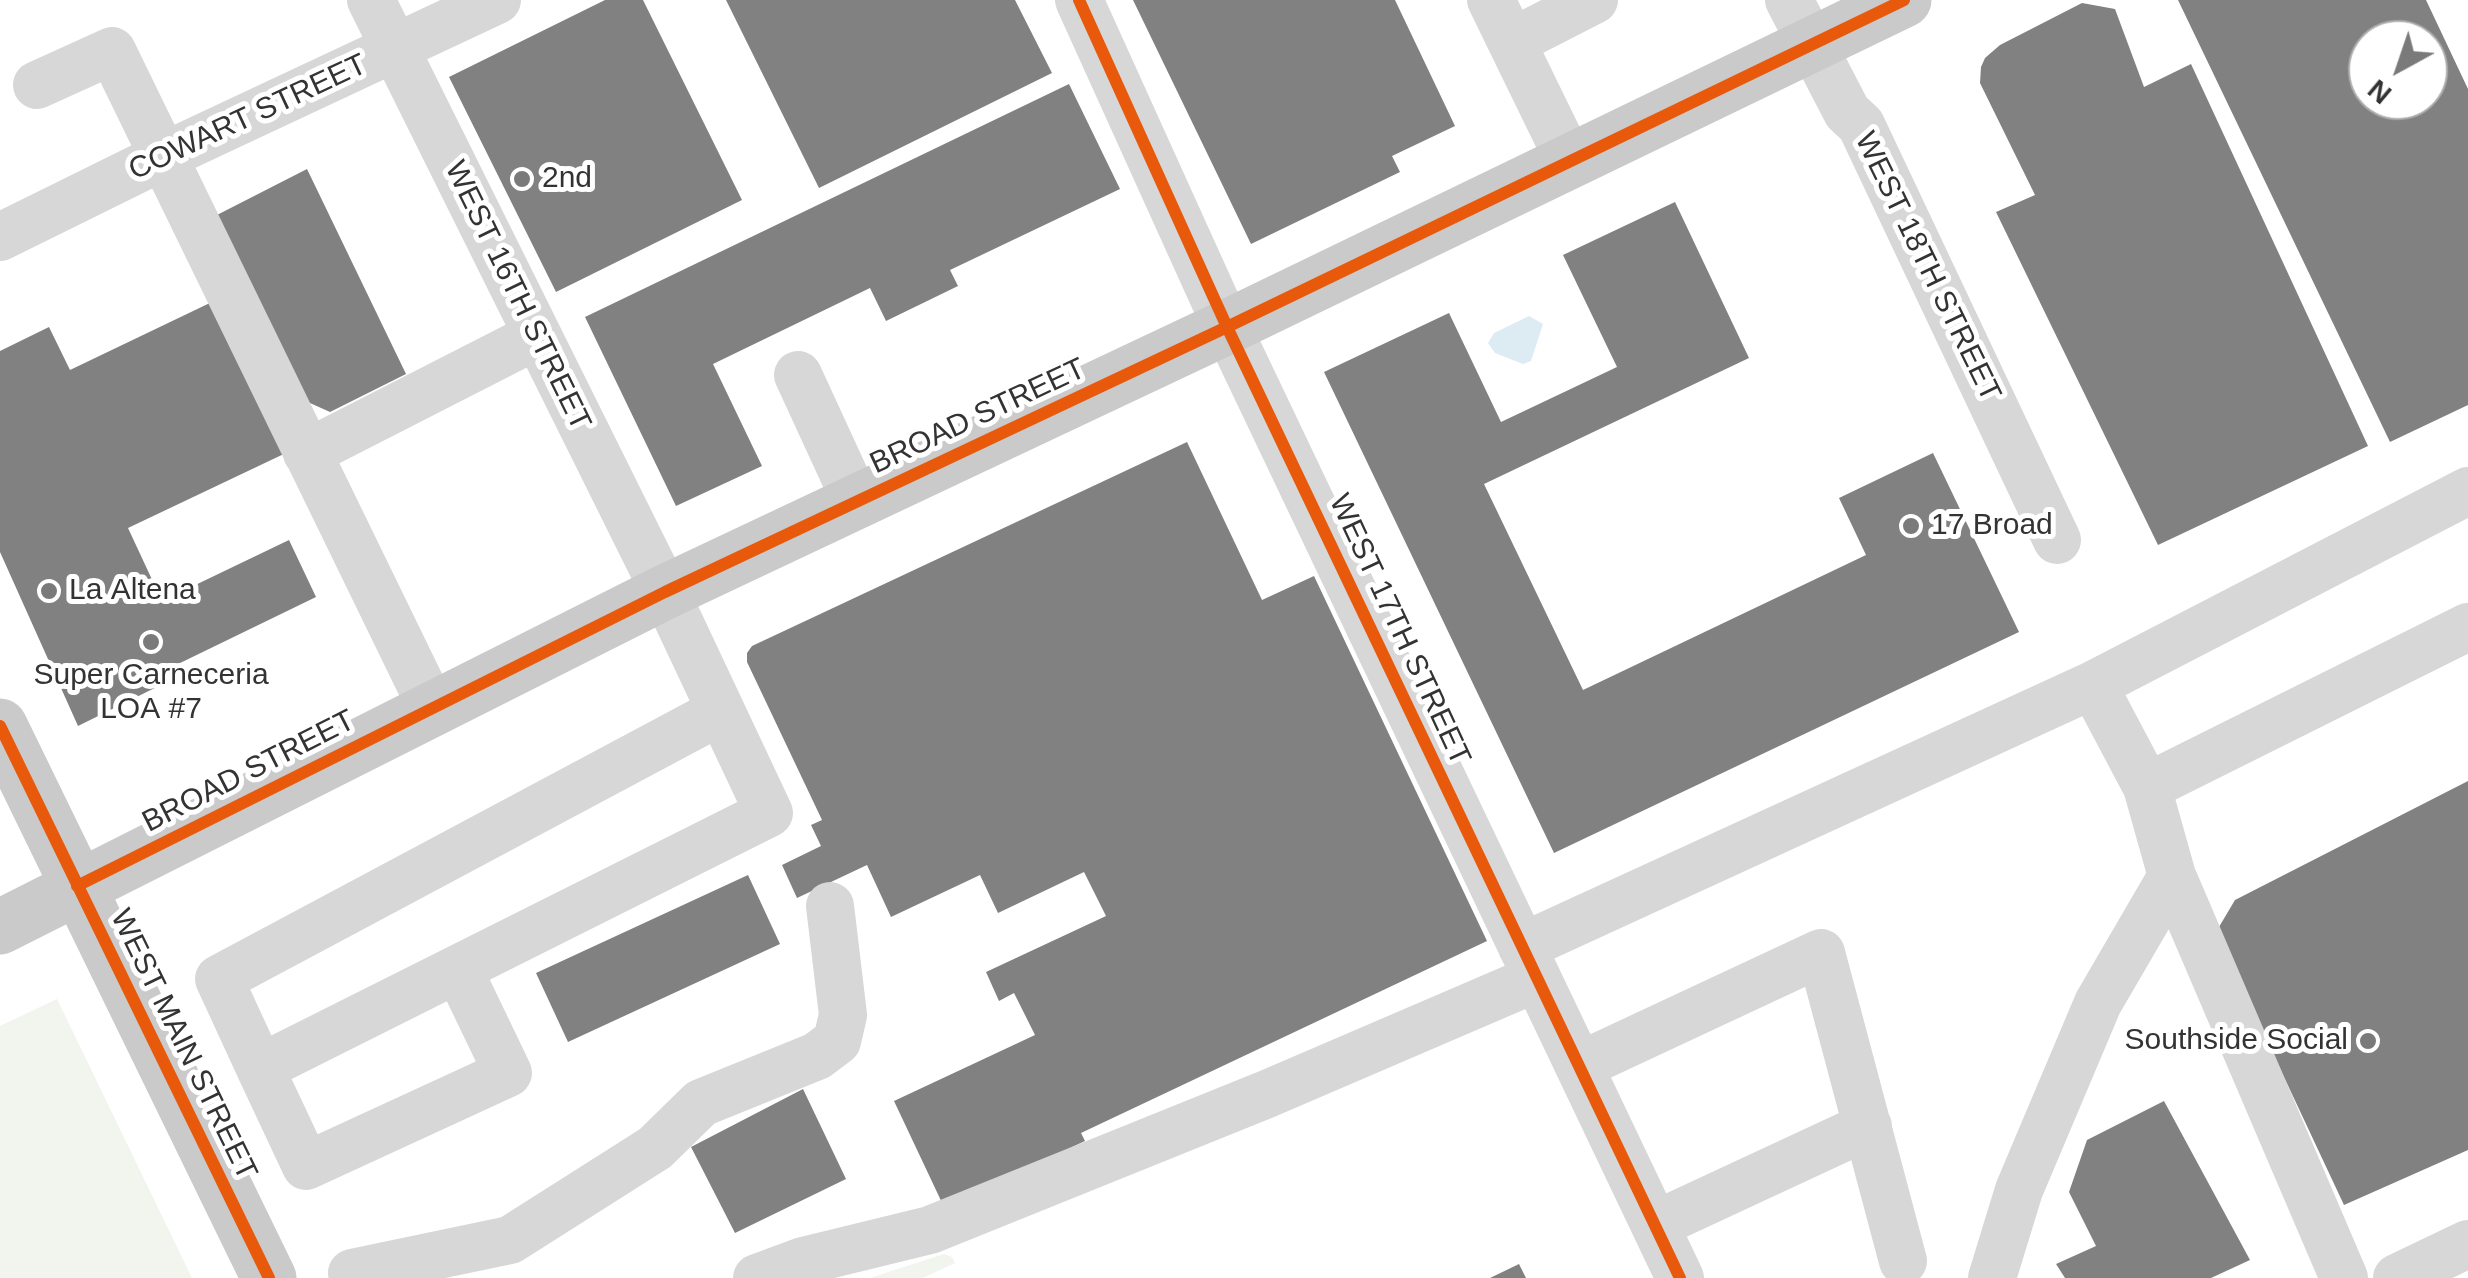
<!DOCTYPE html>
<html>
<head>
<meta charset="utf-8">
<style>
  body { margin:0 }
  #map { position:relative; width:2468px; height:1278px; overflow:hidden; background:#fff; font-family:Helvetica,sans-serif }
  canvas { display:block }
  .north { position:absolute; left:2348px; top:20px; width:100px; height:100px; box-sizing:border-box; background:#fff; border:2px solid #adadad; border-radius:50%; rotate:220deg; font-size:28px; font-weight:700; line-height:40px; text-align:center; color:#333 }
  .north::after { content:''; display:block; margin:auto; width:35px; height:45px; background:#7a7a7a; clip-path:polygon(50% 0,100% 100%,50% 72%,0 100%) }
</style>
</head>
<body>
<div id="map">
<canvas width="2468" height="1278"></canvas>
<div class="north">N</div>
</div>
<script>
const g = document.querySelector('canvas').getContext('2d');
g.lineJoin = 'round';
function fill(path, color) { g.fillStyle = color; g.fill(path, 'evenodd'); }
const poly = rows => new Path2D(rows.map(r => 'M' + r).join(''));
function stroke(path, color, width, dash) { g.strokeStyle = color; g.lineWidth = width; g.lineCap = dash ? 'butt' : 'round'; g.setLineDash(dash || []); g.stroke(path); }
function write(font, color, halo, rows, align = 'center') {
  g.font = font + ' Helvetica,sans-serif'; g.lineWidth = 10; g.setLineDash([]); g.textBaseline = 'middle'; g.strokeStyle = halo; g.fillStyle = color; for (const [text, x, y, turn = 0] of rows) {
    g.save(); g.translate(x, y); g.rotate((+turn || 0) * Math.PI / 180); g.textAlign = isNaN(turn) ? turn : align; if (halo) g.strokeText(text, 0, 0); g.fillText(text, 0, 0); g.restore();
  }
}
fill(poly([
  [57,999,192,1278,0,1278,0,1026],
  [944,1254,952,1257,955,1263,923,1278,870,1278]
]), '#f1f5ed');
fill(poly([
  [1529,316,1543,324,1531,361,1523,364,1495,353,1488,343,1494,333]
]), '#ddebf3');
fill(poly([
  [605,0,643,0,742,200,556,292,449,77],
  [726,0,1015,0,1052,73,819,188],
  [1133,0,1395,0,1455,126,1392,156,1400,172,1251,244],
  [2178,0,2426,0,2468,89,2468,405,2390,442],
  [2368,40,2428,40,2428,100,2368,100],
  [2082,3,2115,9,2144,87,2191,64,2368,446,2158,545,1996,212,2035,195,1980,83,1981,67,1985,58,2000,45],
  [1069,84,1120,189,950,270,958,286,886,321,870,288,713,364,762,466,676,506,585,317],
  [307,169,406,374,330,412,301,399,215,216],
  [1675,202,1749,358,1484,484,1583,690,1866,555,1839,498,1933,453,2019,632,1554,853,1324,372,1449,313,1501,422,1617,367,1563,255],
  [214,301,288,452,128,528,162,601,289,540,316,597,176,665,181,675,78,726,0,552,0,351,49,327,70,370],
  [1187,442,1262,600,1314,576,1487,941,1081,1133,1085,1141,944,1207,894,1101,1035,1035,1014,993,999,1001,986,972,1106,916,1084,872,998,913,980,875,891,917,867,865,797,898,782,865,821,846,811,825,822,820,747,662,747,653,752,646],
  [2468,781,2468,1150,2344,1205,2216,932,2235,900],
  [748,875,780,944,568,1042,536,973],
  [803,1089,846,1179,735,1233,691,1147],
  [2164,1101,2250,1260,2211,1278,2065,1278,2056,1264,2096,1246,2069,1192,2087,1140],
  [1519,1264,1526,1278,1490,1278]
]), '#818181');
stroke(poly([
  [371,0,665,592,769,813,260,1068,306,1166,508,1073,458,969],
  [1079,0,1227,327,1680,1278],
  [1491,0,1570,162],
  [1789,0,1847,112,1861,125,2057,540],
  [1512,42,1594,0],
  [37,85,112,51,432,708],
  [0,237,162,157,497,0],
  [798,375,856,501],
  [307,453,536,336],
  [2468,491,2093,685,2147,787,2468,627],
  [2172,876,2344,1278],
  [1522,947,2093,685],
  [1579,1066,1821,953,1903,1261],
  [260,1068,219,979,721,711],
  [1655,1225,1868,1126],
  [352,1273,510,1240,655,1148,701,1103,817,1056,837,1041,843,1015,830,906],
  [757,1278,803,1261,930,1230,1267,1094,1537,978],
  [1992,1278,2019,1190,2098,1003,2172,876,2147,787],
  [2397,1278,2468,1244]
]), '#d7d7d7', 48);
stroke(poly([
  [0,726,269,1278],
  [0,927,665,592,1227,327,1904,0]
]), '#cacaca', 55);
stroke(poly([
  [1079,0,1227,327,1680,1278],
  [0,726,269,1278],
  [77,886,665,592,1227,327,1904,0]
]), '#e8590c', 12);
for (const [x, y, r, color] of [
  [522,179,10,"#7a7a7a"],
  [1911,526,10,"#7a7a7a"],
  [49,591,10,"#7a7a7a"],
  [151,642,10,"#7a7a7a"],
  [2368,1041,10,"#7a7a7a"]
]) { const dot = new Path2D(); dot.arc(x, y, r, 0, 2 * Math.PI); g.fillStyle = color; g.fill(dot); stroke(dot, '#fff', 4); }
write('30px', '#333', '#fff', [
  ["COWART STREET",248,118,-25],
  ["WEST 18TH STREET",1927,267,64],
  ["WEST 16TH STREET",517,296,64],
  ["BROAD STREET",978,417,-25],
  ["WEST 17TH STREET",1399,630,65],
  ["BROAD STREET",249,772,-27],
  ["WEST MAIN STREET",183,1045,64]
]);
write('30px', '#333', '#fff', [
  ["2nd",542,179],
  ["17 Broad",1931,526],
  ["La Altena",69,591],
  ["Super Carneceria",151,676,"center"],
  ["LOA #7",151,710,"center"],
  ["Southside Social",2348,1041,"right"]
], 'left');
</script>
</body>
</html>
